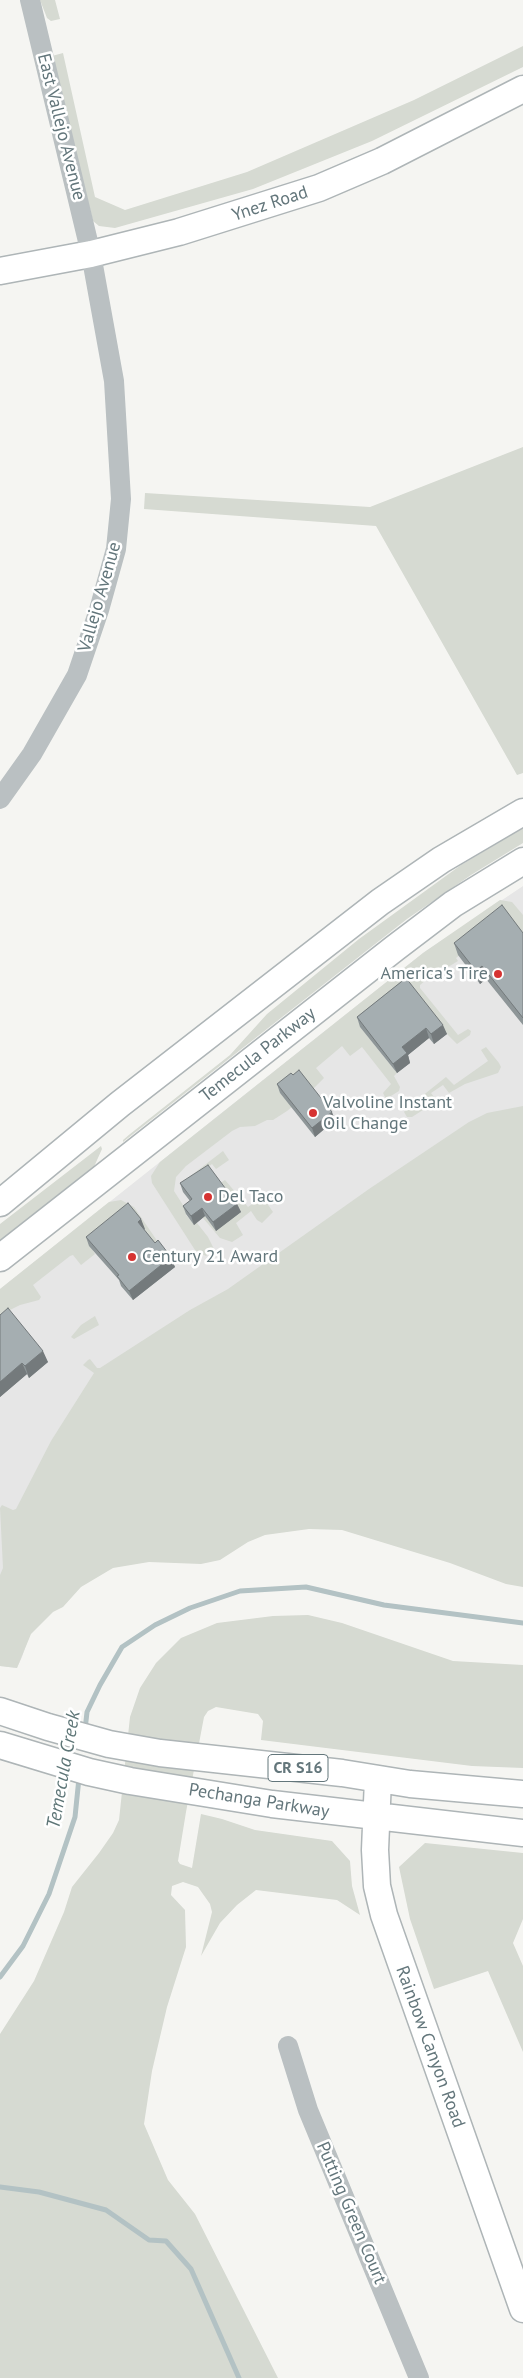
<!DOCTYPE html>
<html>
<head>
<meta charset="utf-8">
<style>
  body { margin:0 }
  canvas { display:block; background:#f5f5f2 }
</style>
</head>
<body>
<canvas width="523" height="2378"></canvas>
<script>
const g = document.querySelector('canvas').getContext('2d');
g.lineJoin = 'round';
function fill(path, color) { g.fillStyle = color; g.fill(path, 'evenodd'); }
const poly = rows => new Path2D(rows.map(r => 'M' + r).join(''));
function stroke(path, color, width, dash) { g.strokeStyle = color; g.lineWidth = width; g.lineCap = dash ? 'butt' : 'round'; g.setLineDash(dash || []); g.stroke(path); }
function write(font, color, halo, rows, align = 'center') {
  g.font = font + ' "PT Sans",sans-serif'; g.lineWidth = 5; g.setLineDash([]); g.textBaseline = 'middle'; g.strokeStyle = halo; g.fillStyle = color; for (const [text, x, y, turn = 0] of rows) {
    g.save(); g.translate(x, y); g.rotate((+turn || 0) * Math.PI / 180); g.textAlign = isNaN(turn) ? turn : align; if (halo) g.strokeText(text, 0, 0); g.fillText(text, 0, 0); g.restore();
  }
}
fill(poly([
  [523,886,523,1126,112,1388,22,1657,17,1668,0,1666,0,1289,423,953]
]), '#e6e6e6');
fill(poly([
  [40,0,55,0,60,19,51,21,47,18],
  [523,46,523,67,372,141,253,189,115,228,99,226,93,221,52,56,63,53,95,197,125,210,247,172,414,100],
  [523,447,523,773,517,775,376,526,144,509,145,493,370,507],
  [523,828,523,843,471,875,407,919,123,1142,123,1140,130,1134,230,1055,267,1014,359,939,461,865],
  [500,900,512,902,523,915,523,945,506,918,456,958,458,961,448,967,441,967,420,985,420,988,458,1035,468,1029,471,1031,470,1035,457,1044,447,1034,360,1027,397,1073,394,1076,400,1087,399,1091,386,1099,383,1093,391,1084,362,1047,350,1056,342,1046,316,1068,324,1078,311,1091,280,1093,292,1107,287,1111,273,1120,267,1120,255,1126,240,1127,232,1131,186,1166,176,1177,174,1191,188,1213,186,1215,194,1224,197,1223,208,1237,214,1249,206,1256,195,1250,152,1183,151,1176,160,1162,423,953],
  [486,1047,499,1063,501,1067,498,1073,465,1084,449,1093,443,1085,431,1093,437,1101,412,1117,407,1117,404,1112,406,1109,446,1077,454,1085,488,1061,481,1050],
  [523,1106,523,1587,506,1584,450,1563,342,1530,309,1529,265,1535,248,1542,220,1560,201,1564,149,1562,113,1568,81,1587,63,1607,53,1612,31,1634,17,1668,0,1666,0,1575,3,1568,0,1508,2,1505,13,1510,16,1509,51,1441,94,1373,83,1365,88,1360,90,1359,97,1368,100,1368,190,1310,228,1289,369,1189,469,1122,487,1113],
  [101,1146,102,1149,93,1169,0,1241,0,1224],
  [223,1151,229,1160,216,1169,212,1164,188,1183,187,1179,193,1174],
  [225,1180,248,1207,258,1200,264,1199,273,1212,262,1223,257,1220,251,1211,236,1223,243,1235,232,1242,220,1238,203,1218,205,1216,217,1231,219,1184],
  [121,1200,134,1207,175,1267,142,1232,144,1229,90,1246,95,1254,81,1265,73,1255,70,1256,33,1285,41,1297,39,1300,20,1305,0,1315,0,1289,109,1202],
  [95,1316,99,1325,74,1339,71,1337,81,1325],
  [308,1615,342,1623,453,1661,523,1665,523,1768,472,1766,261,1740,263,1721,258,1714,216,1707,208,1711,204,1717,186,1812,178,1861,180,1864,192,1868,201,1814,222,1819,255,1830,332,1841,350,1861,352,1886,360,1915,337,1900,256,1890,237,1905,220,1923,201,1956,212,1912,210,1904,198,1887,183,1882,172,1886,171,1895,185,1910,186,1947,167,2007,152,2071,144,2124,168,2180,195,2214,278,2378,0,2378,0,2034,34,1981,64,1912,72,1887,99,1853,113,1833,119,1820,130,1717,140,1688,156,1663,181,1638,217,1623,273,1616],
  [425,1843,523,1853,523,1919,513,1943,523,1966,523,2052,488,1971,434,1989,410,1919,399,1867]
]), '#d6dad2');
stroke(poly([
  [85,1730,87,1712,100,1685,122,1647,155,1625,190,1608,240,1591,306,1587,384,1605,523,1623],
  [0,1977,23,1946,49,1894,75,1817,79,1778],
  [0,2187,39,2192,106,2210,149,2240,166,2241,191,2269,239,2378]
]), '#b3c2c4', 5);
const major = poly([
  [0,271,91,254,179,232,319,188,382,161,523,89],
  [0,1203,120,1104,380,902,441,860,523,812],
  [0,1258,395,948,453,904,523,861],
  [0,1711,48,1727,109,1744,160,1753,342,1773,410,1784,523,1794],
  [0,1745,89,1772,130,1781,272,1804,523,1833],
  [378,1779,375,1850,377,1886,384,1915,523,2309]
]);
stroke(major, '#aeb5b7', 29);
stroke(poly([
  [0,799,32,754,77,675,99,610,116,549,121,499,114,381,91,254,30,0],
  [288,2046,308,2110,419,2378]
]), '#bac0c2', 20);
stroke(major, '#fff', 26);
fill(poly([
  [523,933,523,1025,486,979,480,984,458,955,454,943],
  [406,978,447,1034,434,1044,429,1038,408,1055,410,1063,397,1073,360,1027,357,1017],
  [277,1084,335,1120,315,1137,280,1093],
  [180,1183,237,1204,241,1212,216,1231,205,1216,194,1225,186,1214,183,1206,190,1201,183,1192],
  [141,1219,144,1230,175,1267,133,1300,121,1286,119,1280,89,1246,86,1237],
  [0,1315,48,1362,29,1378,27,1374,0,1397]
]), '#8e9698');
fill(poly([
  [482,966,486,979,480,984,476,971],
  [443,1025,447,1034,434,1044,431,1034],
  [426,1028,429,1038,408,1055,410,1063,397,1073,393,1064,402,1047],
  [332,1112,335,1120,315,1137,312,1128],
  [237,1204,241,1212,216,1231,213,1222],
  [202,1208,205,1216,194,1225,191,1216],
  [141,1219,145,1229,142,1232,138,1222],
  [171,1257,175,1267,133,1300,129,1291],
  [43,1351,48,1362,29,1378,25,1366],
  [22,1363,27,1374,0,1397,0,1382]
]), '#747a7c');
const building = poly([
  [502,905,523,933,523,1018,482,966,476,971,454,943,502,905],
  [406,978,443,1025,431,1034,426,1028,402,1047,407,1053,393,1064,357,1017,406,978],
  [299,1070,332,1112,312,1128,277,1084,291,1073,293,1075,299,1070],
  [208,1165,237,1204,213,1222,202,1208,191,1216,183,1206,192,1199,180,1183,208,1165],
  [128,1203,141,1219,138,1222,155,1243,158,1240,171,1257,129,1291,117,1276,119,1275,86,1237,128,1203],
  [8,1308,43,1351,25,1366,22,1363,0,1382,0,1315,8,1308]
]);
fill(building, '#a5aeb1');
stroke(building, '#747a7c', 1);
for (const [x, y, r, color] of [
  [498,974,5,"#d63332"],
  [313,1113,5,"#d63332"],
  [208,1197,5,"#d63332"],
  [132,1257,5,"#d63332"]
]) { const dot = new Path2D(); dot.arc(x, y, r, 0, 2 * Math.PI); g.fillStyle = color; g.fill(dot); stroke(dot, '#fff', 2); }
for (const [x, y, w] of [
  [298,1768,60]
]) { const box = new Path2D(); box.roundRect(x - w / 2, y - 13.5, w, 27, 4); g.fillStyle = '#fff'; g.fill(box); stroke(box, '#63767b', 1); }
write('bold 16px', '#63767b', null, [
  ["CR S16",298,1768]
]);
write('18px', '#63767b', '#fff', [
  ["East Vallejo Avenue",61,127,76],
  ["Ynez Road",270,204,-18],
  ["Vallejo Avenue",100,597,-74],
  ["Temecula Parkway",258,1055,-38],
  ["Pechanga Parkway",259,1801,9],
  ["Rainbow Canyon Road",430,2047,70],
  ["Putting Green Court",351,2213,67]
]);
write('18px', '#63767b', '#fff', [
  ["America's Tire",488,974,"right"],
  ["Valvoline Instant",323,1103],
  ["Oil Change",323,1124],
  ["Del Taco",218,1197],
  ["Century 21 Award",142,1257]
], 'left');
write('italic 19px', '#5e7677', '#fff', [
  ["Temecula Creek",64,1770,-80]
]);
</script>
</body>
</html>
